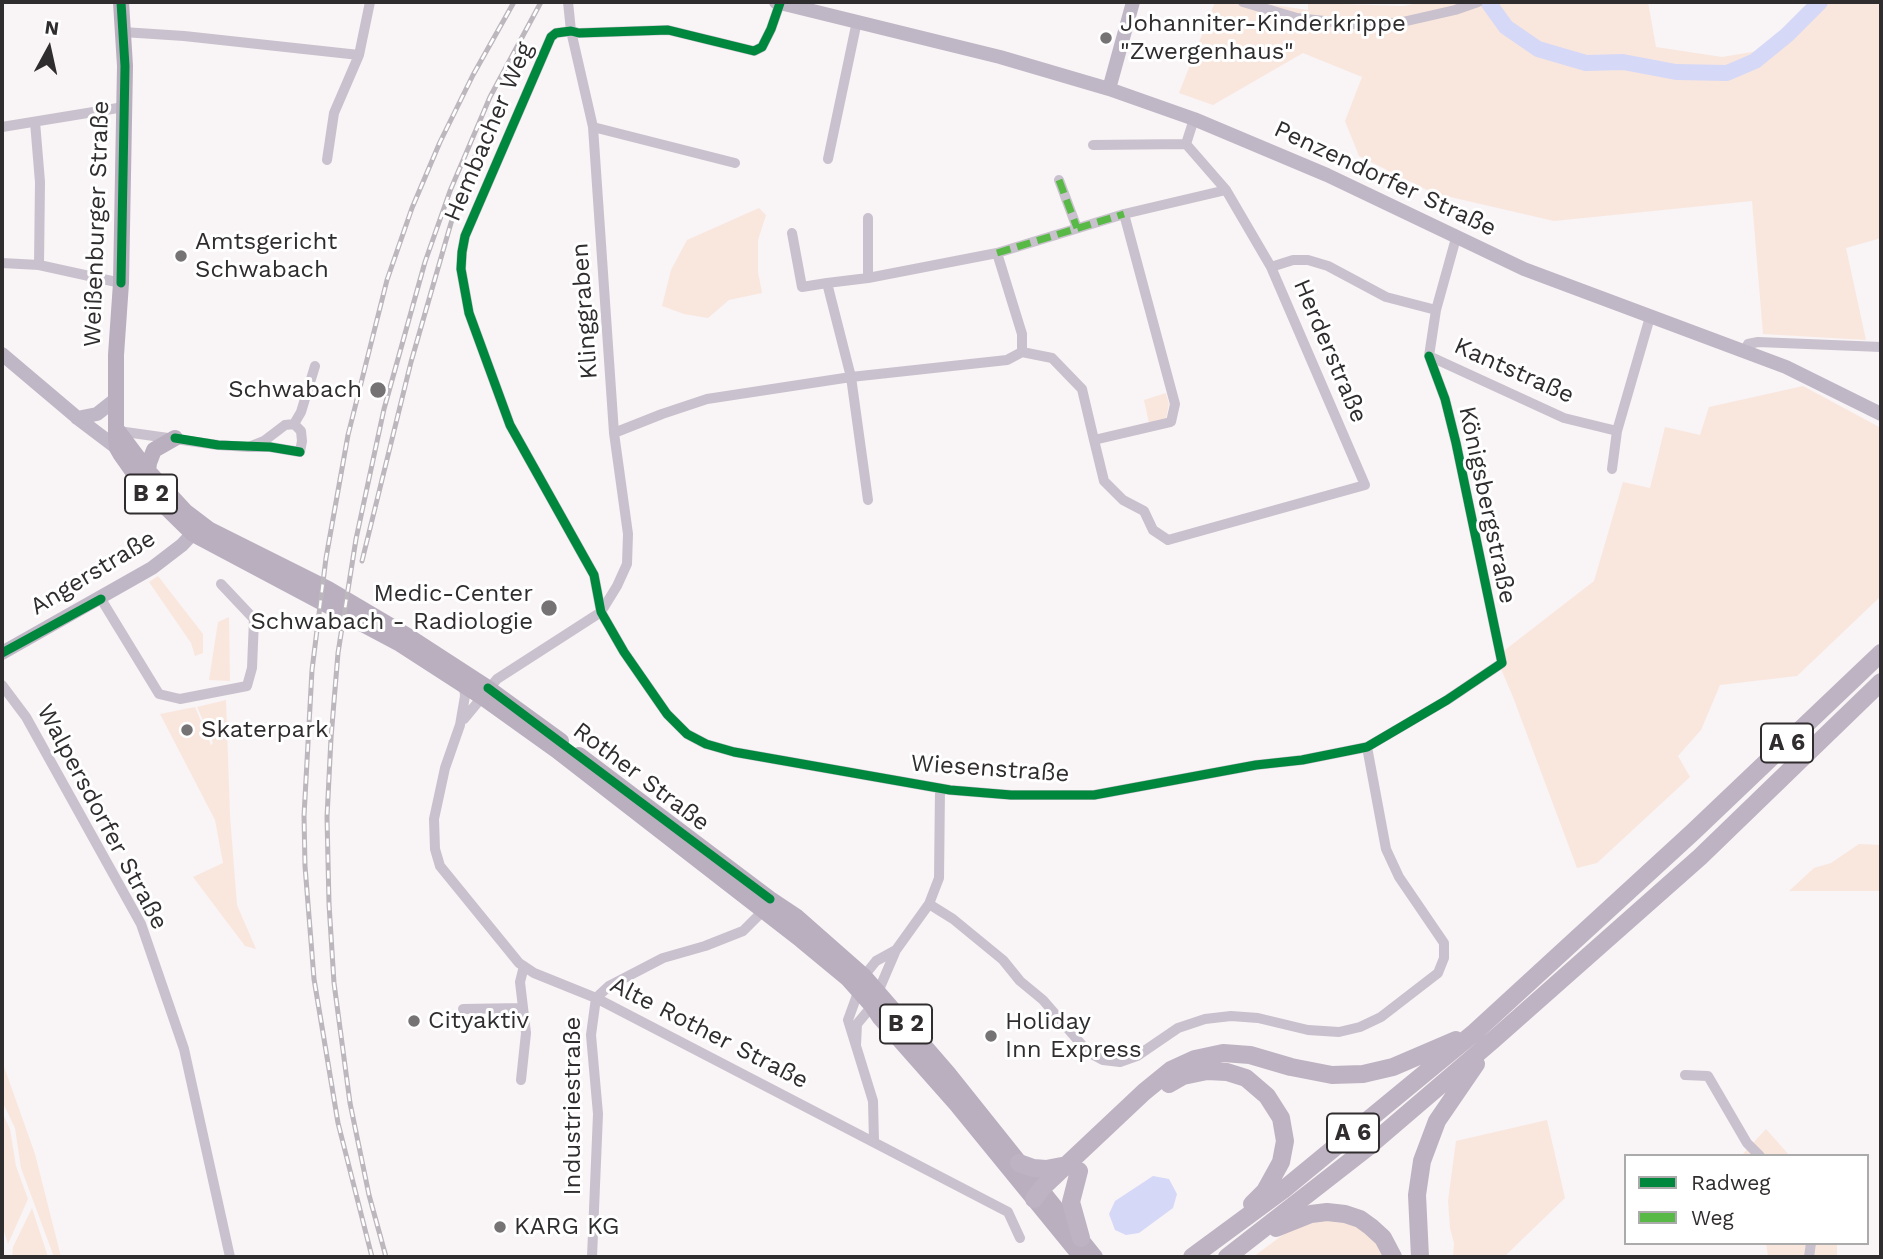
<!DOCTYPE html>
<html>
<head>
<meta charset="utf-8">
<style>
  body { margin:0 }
  #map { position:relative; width:1883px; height:1259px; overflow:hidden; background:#f9f4f6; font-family:"Work Sans",sans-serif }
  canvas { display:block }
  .frame { position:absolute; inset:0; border:4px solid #302d2f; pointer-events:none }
  .legend { position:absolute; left:1624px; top:1154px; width:245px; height:91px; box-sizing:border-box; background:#fff; border:2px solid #acabac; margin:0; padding:9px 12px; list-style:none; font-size:21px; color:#302d2f }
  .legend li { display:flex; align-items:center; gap:14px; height:35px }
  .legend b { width:35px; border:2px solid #acabac }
  .north { position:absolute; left:14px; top:14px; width:70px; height:70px; -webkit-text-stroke:5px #fff; paint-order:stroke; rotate:8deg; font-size:19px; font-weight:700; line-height:28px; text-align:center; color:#302d2f }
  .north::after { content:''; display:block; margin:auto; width:24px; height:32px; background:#302d2f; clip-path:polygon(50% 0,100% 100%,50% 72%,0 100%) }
</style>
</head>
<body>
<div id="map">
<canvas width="1883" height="1259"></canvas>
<div class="frame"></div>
<ul class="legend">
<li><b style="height:9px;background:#00873e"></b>Radweg</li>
<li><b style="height:9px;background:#58b947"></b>Weg</li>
</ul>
<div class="north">N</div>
</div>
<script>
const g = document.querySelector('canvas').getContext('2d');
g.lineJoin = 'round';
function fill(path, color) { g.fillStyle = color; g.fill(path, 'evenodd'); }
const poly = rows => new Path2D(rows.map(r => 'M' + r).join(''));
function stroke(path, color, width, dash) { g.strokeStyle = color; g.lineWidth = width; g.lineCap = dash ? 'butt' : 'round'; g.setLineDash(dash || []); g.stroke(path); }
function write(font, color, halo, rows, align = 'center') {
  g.font = font + ' "Work Sans",sans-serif'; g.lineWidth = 6; g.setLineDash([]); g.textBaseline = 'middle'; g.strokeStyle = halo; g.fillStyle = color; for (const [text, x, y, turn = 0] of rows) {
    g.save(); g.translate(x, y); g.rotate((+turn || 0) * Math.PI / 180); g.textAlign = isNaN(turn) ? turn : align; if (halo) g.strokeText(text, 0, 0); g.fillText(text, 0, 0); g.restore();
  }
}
fill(poly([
  [1215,2,1253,2,1308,10,1308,3,1403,6,1424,2,1648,2,1656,47,1722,57,1764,50,1812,2,1881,2,1881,238,1846,248,1866,340,1763,334,1752,201,1554,221,1433,193,1359,156,1345,121,1362,77,1303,53,1213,105,1179,93],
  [759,208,766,215,758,240,758,272,762,293,729,300,708,318,684,314,662,306,671,270,687,240],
  [1803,386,1881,428,1881,596,1797,676,1720,685,1701,730,1678,756,1690,777,1597,863,1577,868,1513,697,1496,657,1594,581,1623,482,1650,488,1665,427,1700,435,1709,407],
  [1166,393,1169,404,1166,419,1149,423,1144,400],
  [158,576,203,634,203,653,195,656,191,643,149,582],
  [229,617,230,681,209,680,218,622],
  [226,700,230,816,237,905,256,949,245,946,193,877,223,863,215,820,160,714,195,707,211,745,213,743,197,707],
  [1859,844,1881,845,1881,891,1789,891,1814,868,1831,863],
  [2,1061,35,1154,61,1257,54,1257,21,1168,15,1128,2,1101],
  [2,1112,10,1129,16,1166,28,1199,8,1244,2,1225],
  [1547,1120,1565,1198,1504,1257,1453,1257,1454,1243,1450,1228,1448,1201,1456,1141],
  [1766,1129,1790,1156,1741,1156],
  [32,1208,48,1257,12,1257,13,1247],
  [1337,1218,1369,1231,1387,1257,1253,1257,1295,1226],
  [1766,1243,1837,1243,1837,1257,1768,1257]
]), '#f9e7de');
fill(poly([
  [1153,1176,1169,1179,1177,1194,1173,1208,1139,1233,1126,1235,1115,1230,1109,1214,1115,1201]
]), '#d6d8f7');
stroke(poly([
  [1488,2,1506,27,1538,49,1586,63,1623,62,1676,72,1727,73,1755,61,1787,35,1820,2]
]), '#d6d8f7', 16);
stroke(poly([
  [1243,2,1297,18,1351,24,1398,23,1455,10,1478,2],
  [780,3,771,29,762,47,754,51,668,30,579,33,571,31,556,33,551,37,465,236,462,252,461,269,469,313,510,425,594,575,601,612,624,652,667,714,687,734,706,744,734,752,950,790,1011,795,1094,795,1256,765,1302,760,1367,747,1447,700,1502,663,1456,443,1445,399,1429,356],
  [123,32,184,36,359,55],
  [35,122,40,182,39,265],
  [2,127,124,107],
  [593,127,735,163],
  [1093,145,1186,144],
  [828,159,857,21],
  [327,160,334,113,359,55,370,2],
  [1059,180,1077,228],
  [868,218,868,278],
  [792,233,802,287,827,283],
  [1456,238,1436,310,1429,356,1564,418,1617,431],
  [997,253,1124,214],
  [2,263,39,265,121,283],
  [1271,267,1293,260,1308,260,1328,266,1386,297,1436,310],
  [1745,351,1748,344,1758,342,1881,347],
  [1022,352,1052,358,1082,389,1094,440,1171,422,1175,404,1124,214,1226,190],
  [294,424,301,412,315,366],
  [118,431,218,445,249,447,270,447,300,452,302,441,301,431,294,424,285,425,264,441,249,447],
  [614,433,662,414,707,399,851,377,1007,360,1022,352],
  [1094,440,1104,481,1123,500,1144,511,1153,530,1168,540,1365,485,1271,267,1226,190,1186,144,1194,119],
  [1612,469,1617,431,1650,317],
  [868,500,851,377,827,283,868,278,997,253,1022,334,1022,352],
  [101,599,159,694,180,699,247,686,252,668,254,619,221,584],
  [2,685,26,717,141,924,184,1049,230,1257],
  [464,685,465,696,460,725,445,768,434,819,435,849,440,866,519,963,534,973,596,998,1008,1212,1020,1238],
  [464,719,497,679,601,612,617,586,627,564,628,534,614,433,593,127,571,31,568,2],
  [929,904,953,919,1003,960,1020,981,1043,1000,1088,1052,1103,1060,1120,1062,1137,1056,1178,1028,1205,1019,1231,1016,1258,1018,1308,1030,1339,1032,1360,1027,1381,1017,1438,973,1444,958,1444,943,1399,877,1386,849,1367,747],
  [463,1009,523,1008],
  [856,1045,857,1024,872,1006,896,950,929,904,939,878,940,789],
  [1685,1075,1708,1076,1747,1143,1760,1156],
  [521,1080,526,1033,520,982,524,966],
  [874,1141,873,1101,848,1020,864,976,876,961,896,950],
  [592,1257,598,1114,591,1035,596,998,609,986,663,958,705,946,743,931,765,909],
  [1809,1257,1811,1243]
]), '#c9c1cd', 10);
stroke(poly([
  [776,2,1000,57,1109,89,1194,119,1327,175,1524,269,1786,367,1881,414],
  [1109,89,1133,2],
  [2,354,80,420,117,448],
  [77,418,97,414,116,399],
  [2,653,152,568,182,545,200,526]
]), '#c0b7c6', 14);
stroke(poly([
  [121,2,125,66,121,283,116,355,116,438,117,448,121,455,140,482,193,534,400,644,482,697,556,750,801,940,847,978,872,1006,880,1018,956,1104,1081,1257],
  [118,431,148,471,185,511,210,530,328,589,411,638,488,688,561,741],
  [148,471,149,463,154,450,175,438],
  [579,755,770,899,797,917,864,976,948,1073,1095,1257]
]), '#b9afbf', 16);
stroke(poly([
  [1169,1084,1183,1076,1207,1071,1227,1072,1246,1078,1267,1096,1281,1118,1285,1141,1281,1162,1265,1191,1252,1204],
  [1019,1163,1033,1168,1046,1169,1067,1165],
  [1079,1171,1071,1202,1081,1238],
  [1034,1199,1042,1188,1144,1092,1171,1070,1195,1059,1223,1053,1250,1055,1291,1067,1332,1075,1363,1074,1393,1067,1456,1040],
  [1276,1228,1311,1214,1327,1212,1345,1214,1360,1219,1371,1227,1383,1238,1393,1257],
  [1192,1257,1283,1190,1475,1032,1693,832,1881,653],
  [1227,1257,1367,1148,1492,1041,1700,857,1881,682],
  [1420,1257,1417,1195,1422,1161,1437,1121,1476,1064]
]), '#beb3c2', 18);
const rail = poly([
  [362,561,411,362,451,223,474,157],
  [372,1257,338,1123,314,979,305,866,304,816,312,670,326,558,348,435,387,280,412,208,440,142,473,75,514,2],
  [386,1257,369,1195,350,1103,334,983,329,904,327,817,331,738,338,653,356,539,384,409,425,262,450,191,490,97,541,2]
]);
stroke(rail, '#bcb6bd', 5);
stroke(rail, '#fff', 2.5, [8]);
stroke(poly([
  [1059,180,1077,228],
  [997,253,1124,214]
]), '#58b947', 7, [14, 7]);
stroke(poly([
  [121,2,125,66,121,283],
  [780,3,771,29,762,47,754,51,668,30,579,33,571,31,556,33,551,37,465,236,462,252,461,269,469,313,510,425,594,575,601,612,624,652,667,714,687,734,706,744,734,752,950,790,1011,795,1094,795,1256,765,1302,760,1367,747,1447,700,1502,663,1456,443,1445,399,1429,356],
  [175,438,218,445,270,447,300,452],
  [2,653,101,599],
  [488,688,770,899]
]), '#00873e', 9);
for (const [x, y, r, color] of [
  [1106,38,7,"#767375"],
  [181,256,7,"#767375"],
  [378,390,9,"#767375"],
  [549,608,9,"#767375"],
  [187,730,7,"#767375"],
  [414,1021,7,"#767375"],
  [991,1036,7,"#767375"],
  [500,1227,7,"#767375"]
]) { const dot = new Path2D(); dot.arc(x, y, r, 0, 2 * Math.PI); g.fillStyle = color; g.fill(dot); stroke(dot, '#fff', 2.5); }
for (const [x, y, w] of [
  [151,494,52],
  [1787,743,52],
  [906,1024,52],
  [1353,1133,52]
]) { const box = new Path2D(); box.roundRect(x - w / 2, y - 19.5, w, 39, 5); g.fillStyle = '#fff'; g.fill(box); stroke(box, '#302d2f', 2); }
write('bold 23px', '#302d2f', null, [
  ["B 2",151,494],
  ["A 6",1787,743],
  ["B 2",906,1024],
  ["A 6",1353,1133]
]);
write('24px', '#302d2f', '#fff', [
  ["Johanniter-Kinderkrippe",1120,24],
  ["\"Zwergenhaus\"",1120,52],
  ["Amtsgericht",195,242],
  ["Schwabach",195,270],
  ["Schwabach",362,390,"right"],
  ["Medic-Center",533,594,"right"],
  ["Schwabach - Radiologie",533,622,"right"],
  ["Skaterpark",201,730],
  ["Cityaktiv",428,1021],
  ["Holiday",1005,1022],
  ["Inn Express",1005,1050],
  ["KARG KG",514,1227]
], 'left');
write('24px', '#302d2f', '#fff', [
  ["Hembacher Weg",489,132,-67],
  ["Penzendorfer Straße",1385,179,25],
  ["Weißenburger Straße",97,224,-88],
  ["Klinggraben",585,311,-94],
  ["Herderstraße",1330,351,67],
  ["Kantstraße",1514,371,24],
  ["Königsbergstraße",1487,505,78],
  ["Angerstraße",93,573,-31],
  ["Wiesenstraße",990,769,4],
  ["Rother Straße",641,777,37],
  ["Walpersdorfer Straße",102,817,62],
  ["Alte Rother Straße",709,1033,27],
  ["Industriestraße",573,1106,-90]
]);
</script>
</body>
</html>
